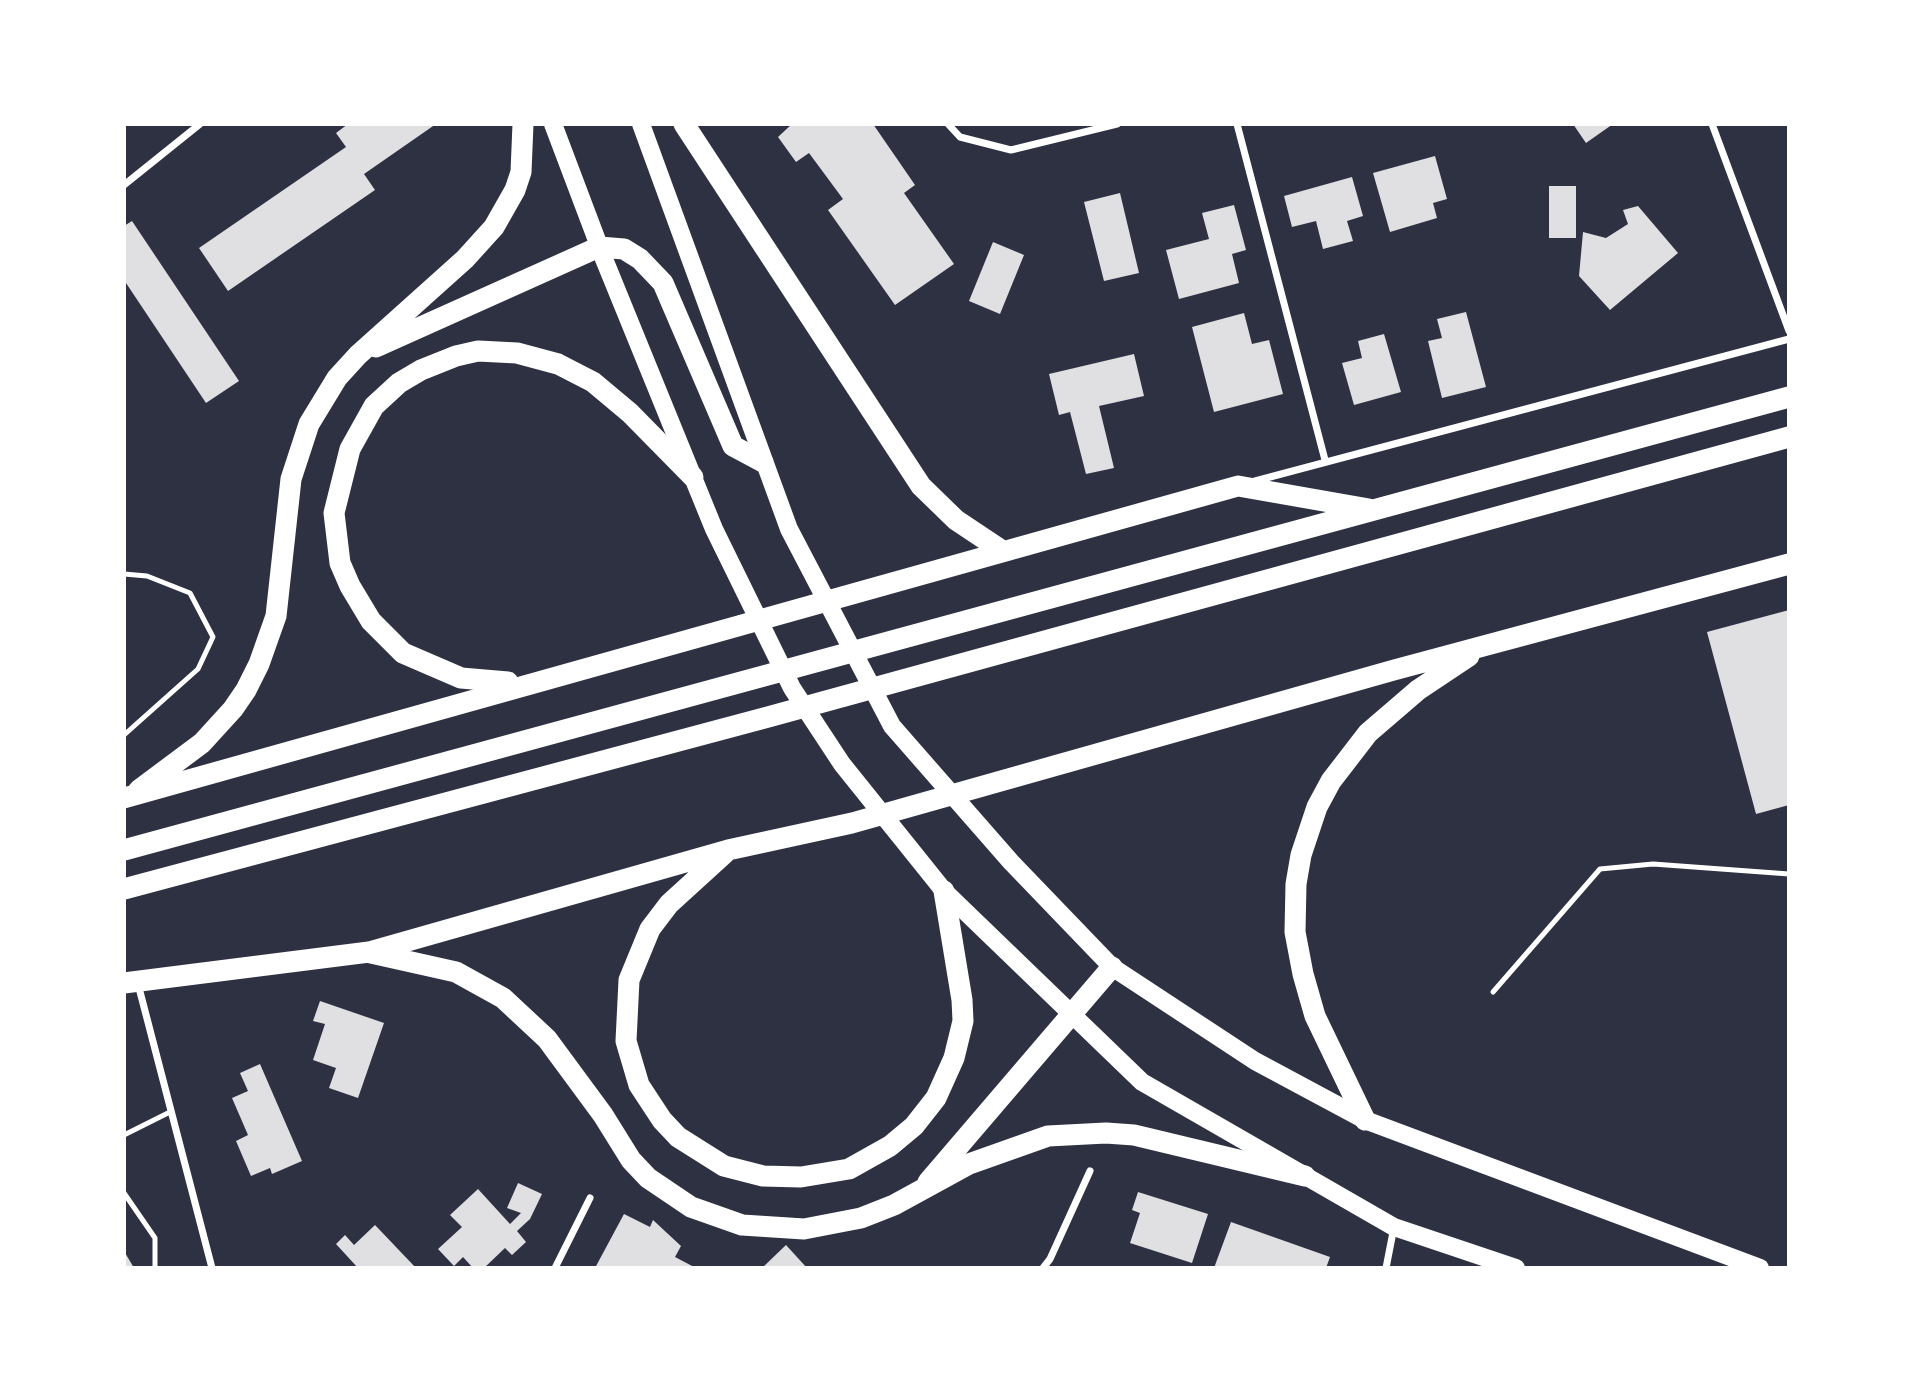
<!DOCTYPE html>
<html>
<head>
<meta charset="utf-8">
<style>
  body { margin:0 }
  #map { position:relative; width:1913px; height:1392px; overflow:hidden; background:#2d3142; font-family:Quicksand,sans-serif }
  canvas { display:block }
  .frame { position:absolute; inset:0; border:126px solid #fff; pointer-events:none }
</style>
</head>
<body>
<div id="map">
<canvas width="1913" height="1392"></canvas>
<div class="frame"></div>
</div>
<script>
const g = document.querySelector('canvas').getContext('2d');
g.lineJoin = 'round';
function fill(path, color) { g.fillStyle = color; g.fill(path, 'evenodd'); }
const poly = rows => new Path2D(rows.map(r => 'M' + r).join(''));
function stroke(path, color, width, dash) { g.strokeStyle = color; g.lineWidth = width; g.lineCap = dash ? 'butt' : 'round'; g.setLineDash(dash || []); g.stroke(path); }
fill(poly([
  [348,124,436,124,364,174,375,190,228,291,199,248,346,147,336,133],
  [792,124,873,124,915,185,904,193,954,264,895,305,828,210,843,199,809,153,796,162,778,137],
  [1573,124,1613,124,1586,143],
  [1435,156,1447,199,1433,203,1437,218,1390,232,1373,173],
  [1352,177,1363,216,1347,221,1353,241,1323,249,1316,221,1292,227,1284,196],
  [1549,186,1576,186,1576,238,1549,238],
  [1120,193,1139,273,1104,281,1084,202],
  [1234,205,1246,250,1232,254,1239,283,1179,299,1166,250,1209,239,1202,213],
  [1638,206,1678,253,1610,310,1579,276,1583,232,1606,238,1628,224,1623,210],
  [132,221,239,381,206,403,124,280,124,226],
  [993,242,1024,255,1000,314,969,301],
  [1466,312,1486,387,1442,398,1428,341,1442,338,1437,319],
  [1244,313,1252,344,1269,340,1283,394,1214,412,1192,327],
  [1384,334,1401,392,1354,405,1342,363,1362,358,1358,341],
  [1134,354,1144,396,1099,406,1114,468,1086,474,1070,412,1059,415,1049,374],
  [1789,610,1789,805,1756,814,1707,632],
  [320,1001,384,1023,358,1098,329,1088,336,1068,313,1060,325,1024,313,1021],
  [260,1064,302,1161,272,1174,270,1168,251,1176,236,1141,248,1135,232,1098,248,1091,240,1073],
  [518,1183,542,1194,530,1219,517,1231,526,1242,512,1255,505,1248,484,1268,473,1268,463,1257,454,1266,438,1249,462,1227,450,1215,478,1189,510,1224,521,1213,507,1208],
  [1138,1192,1208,1214,1192,1263,1130,1243,1140,1213,1132,1210],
  [624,1214,650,1227,653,1220,681,1246,675,1257,696,1268,595,1268],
  [1231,1222,1330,1257,1326,1268,1214,1268],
  [375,1225,416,1268,358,1268,336,1244,345,1235,354,1245],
  [786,1245,807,1268,762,1268],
  [124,1251,134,1268,124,1268]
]), '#e0e0e3');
stroke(poly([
  [124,574,147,576,190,593,213,637,198,669,124,735],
  [1493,992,1600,869,1653,864,1789,874],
  [124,1135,170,1112],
  [124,1193,155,1238,155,1268]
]), '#fff', 5);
stroke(poly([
  [948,124,960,137,1011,150,1117,124],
  [1237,124,1325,460],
  [1712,124,1789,331],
  [124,185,200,124],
  [1255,481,1789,339],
  [138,984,212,1268],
  [555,1268,590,1198],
  [1043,1268,1050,1259,1090,1171],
  [1386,1268,1394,1227]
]), '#fff', 7);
stroke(poly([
  [553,124,604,259,714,529,792,688,842,764,944,891,1142,1082,1394,1227,1516,1268],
  [641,124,789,529,892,726,1011,862,1112,967,1255,1061,1365,1120,1760,1268]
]), '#fff', 18);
stroke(poly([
  [684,124,921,486,956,520,1001,550],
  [376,347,599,247,624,249,640,259,663,283,733,446,763,462],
  [508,682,461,678,403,653,371,621,350,586,340,563,334,513,350,449,374,406,399,383,421,370,456,356,478,351,517,353,558,364,593,382,630,413,693,477],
  [139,790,202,743,233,709,246,690,259,664,276,616,291,479,309,424,337,378,358,355,465,259,494,227,515,190,521,172,523,124],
  [124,798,1238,486,1369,509],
  [124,850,1789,397],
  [725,853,669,904,650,929,629,980,626,1041,639,1085,662,1120,678,1137,724,1166,763,1176,801,1177,849,1169,890,1146,914,1126,936,1098,954,1058,963,1021,962,1000,944,891],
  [124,889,768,717,1789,437],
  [371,953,456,972,503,998,547,1039,603,1115,631,1160,648,1178,691,1207,742,1225,804,1229,861,1218,894,1205,969,1164,1048,1136,1106,1133,1134,1135,1305,1176],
  [124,983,369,952,728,850,852,823,1394,670,1789,564],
  [1365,1120,1315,1016,1303,974,1295,932,1296,884,1301,855,1317,807,1331,781,1368,733,1418,690,1469,656],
  [928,1182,1112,967]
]), '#fff', 21);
</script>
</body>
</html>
